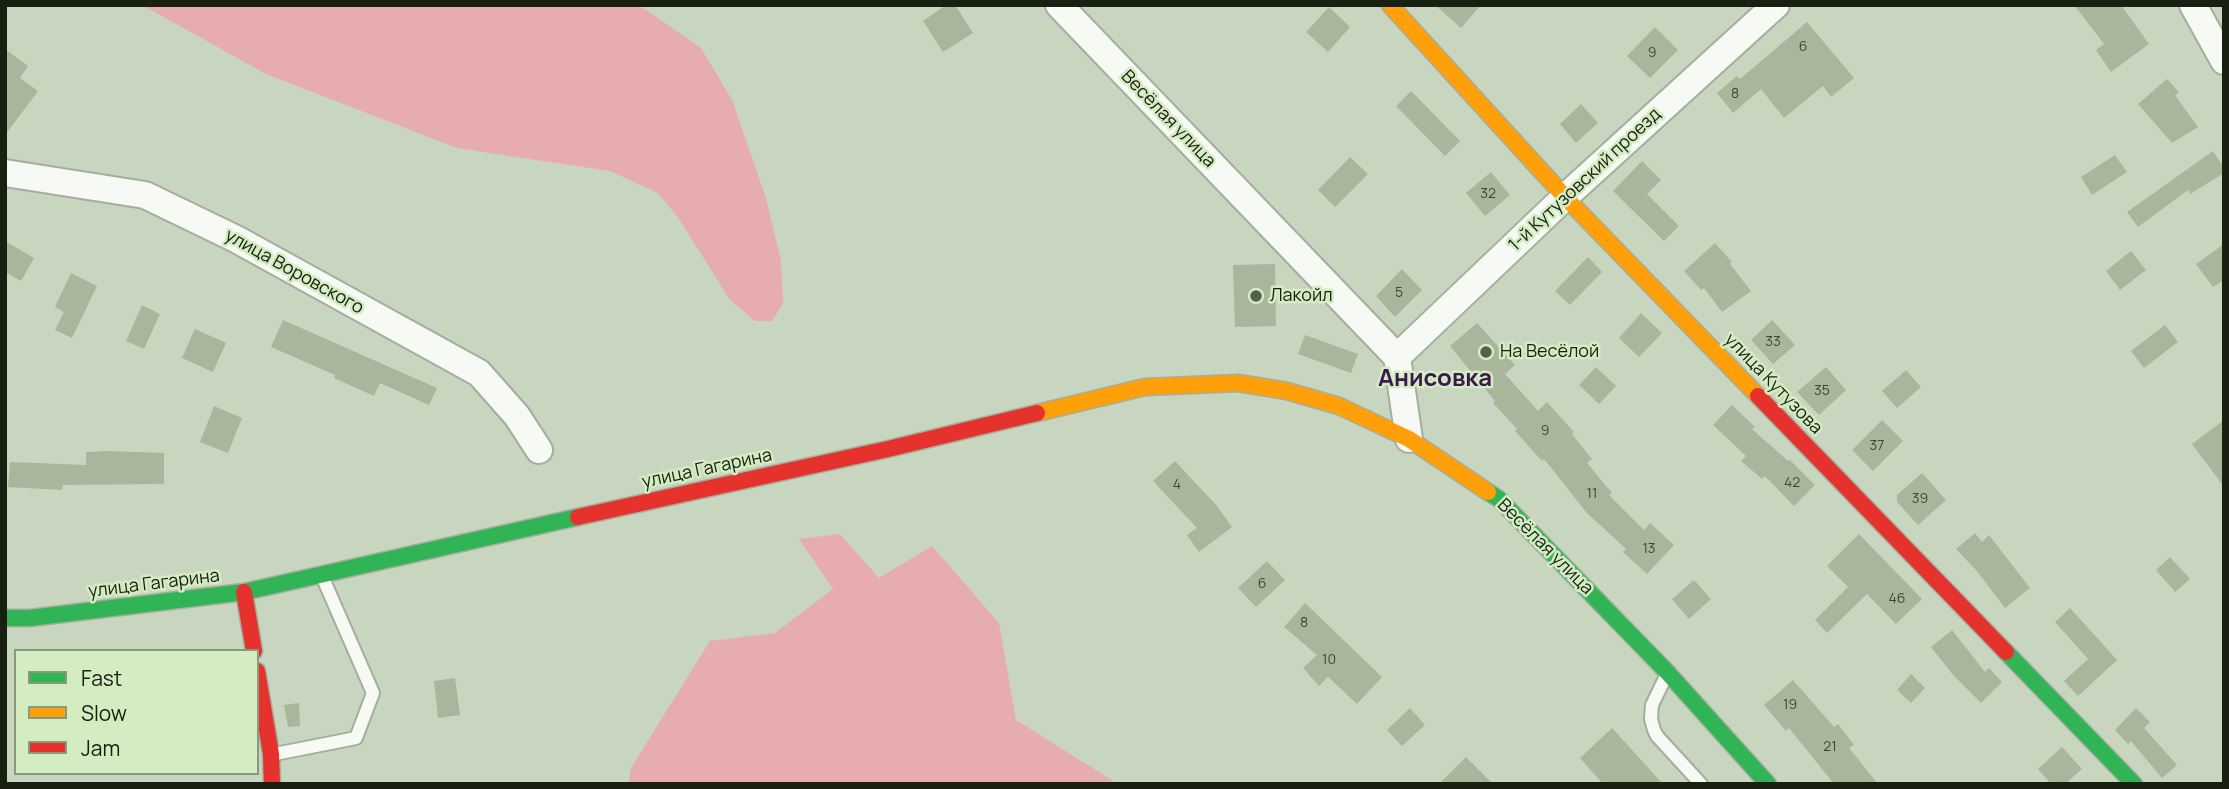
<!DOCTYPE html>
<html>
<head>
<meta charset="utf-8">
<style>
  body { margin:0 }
  #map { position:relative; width:2229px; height:789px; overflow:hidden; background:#c8d5bf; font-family:Manrope,sans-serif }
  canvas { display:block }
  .frame { position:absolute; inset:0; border:7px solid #172011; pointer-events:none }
  .legend { position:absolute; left:14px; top:649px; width:245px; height:126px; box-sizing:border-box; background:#d4ecc2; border:2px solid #889a7b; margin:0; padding:9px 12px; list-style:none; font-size:21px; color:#172011 }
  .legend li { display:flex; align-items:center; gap:14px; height:35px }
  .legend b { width:35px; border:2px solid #889a7b }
</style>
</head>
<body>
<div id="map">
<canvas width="2229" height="789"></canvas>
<div class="frame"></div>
<ul class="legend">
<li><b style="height:9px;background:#30b455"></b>Fast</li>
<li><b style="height:9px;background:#ff9f0a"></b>Slow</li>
<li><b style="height:9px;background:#e5322d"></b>Jam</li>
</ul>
</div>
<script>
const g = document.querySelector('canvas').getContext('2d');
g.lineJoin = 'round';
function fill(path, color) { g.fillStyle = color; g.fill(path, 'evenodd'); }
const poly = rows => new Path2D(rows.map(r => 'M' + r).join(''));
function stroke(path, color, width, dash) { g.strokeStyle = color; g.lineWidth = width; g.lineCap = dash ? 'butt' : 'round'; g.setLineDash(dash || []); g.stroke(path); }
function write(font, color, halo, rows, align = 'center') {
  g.font = font + ' Manrope,sans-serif'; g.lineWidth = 5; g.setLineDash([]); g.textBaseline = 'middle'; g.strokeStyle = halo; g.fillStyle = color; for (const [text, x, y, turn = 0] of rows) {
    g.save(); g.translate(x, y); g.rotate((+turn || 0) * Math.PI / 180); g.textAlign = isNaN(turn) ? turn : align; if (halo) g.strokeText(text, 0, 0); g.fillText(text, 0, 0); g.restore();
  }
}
fill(poly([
  [142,5,634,5,645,9,701,48,732,100,766,198,781,261,783,304,772,321,755,321,730,300,679,219,658,193,610,171,457,148,266,74],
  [840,534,879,578,932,546,999,623,1016,720,1118,784,628,784,631,768,710,641,775,633,833,589,799,539]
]), '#e7adae');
fill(poly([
  [946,5,955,5,973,33,943,52,923,21],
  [1435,5,1481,5,1461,28],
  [2074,5,2121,5,2149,44,2111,72,2096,50,2104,44],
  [1329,7,1350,27,1328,52,1306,32],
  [1807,22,1854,78,1831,97,1823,86,1784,118,1761,89,1733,113,1717,93,1737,76,1740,79],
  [1655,27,1678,50,1650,78,1627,56],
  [5,49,28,66,20,78,38,91,5,135],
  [2167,79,2179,92,2175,95,2198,127,2172,143,2138,104],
  [1411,91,1460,141,1445,156,1396,106],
  [1581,104,1598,123,1576,143,1560,124],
  [2213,151,2224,168,2224,173,2190,194,2188,190,2138,227,2127,212],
  [2115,155,2127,172,2092,195,2081,177],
  [1350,157,1368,174,1335,207,1318,190],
  [1642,161,1661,180,1647,194,1679,226,1664,241,1613,191],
  [1491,172,1510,195,1485,216,1466,193],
  [5,241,34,258,21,281,5,272],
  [1715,243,1732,262,1730,264,1751,291,1722,312,1704,288,1701,290,1684,271],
  [2224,244,2224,280,2213,287,2196,264],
  [2131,251,2146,270,2120,290,2106,271],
  [1588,257,1602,272,1570,305,1555,291],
  [1275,264,1276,326,1235,327,1233,265],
  [1402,269,1422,290,1395,317,1376,296],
  [71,273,97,286,72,338,55,330,64,312,55,307],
  [142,305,160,314,144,349,126,341],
  [1641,313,1662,333,1639,357,1619,338],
  [283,320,437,388,429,405,380,383,374,396,334,378,335,375,271,347],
  [1772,320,1795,345,1773,364,1751,340],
  [1477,323,1515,365,1505,374,1538,411,1547,402,1574,432,1572,434,1592,459,1587,463,1612,493,1609,495,1644,530,1650,523,1674,545,1647,574,1623,552,1626,549,1587,513,1544,459,1542,461,1515,431,1517,429,1493,403,1495,401,1450,346],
  [2165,325,2178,342,2144,368,2131,351],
  [195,329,226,343,213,372,182,358],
  [1305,335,1358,354,1351,373,1298,354],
  [1596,367,1616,386,1599,404,1579,385],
  [1826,367,1846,390,1819,415,1797,392],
  [1906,370,1921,387,1897,408,1882,391],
  [1732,405,1755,427,1752,429,1788,461,1790,460,1815,485,1794,506,1765,476,1762,479,1741,461,1746,456,1713,425],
  [214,406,242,418,228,453,200,442],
  [1882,420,1903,441,1873,471,1852,450],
  [2224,420,2224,487,2192,444],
  [108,451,164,453,164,484,63,485,62,490,8,487,10,462,86,465,86,452],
  [1175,461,1217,506,1232,527,1199,552,1187,535,1197,528,1153,481],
  [1922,473,1946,500,1918,525,1897,502,1897,495],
  [1975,533,1982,542,1989,535,2030,588,2005,608,1976,570,1956,549],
  [1859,534,1922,599,1896,624,1867,594,1827,633,1815,620,1848,587,1827,566],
  [2170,557,2190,579,2175,592,2156,570],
  [1267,561,1285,580,1256,607,1238,588],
  [1694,580,1711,599,1689,619,1672,599],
  [1305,603,1382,677,1357,704,1328,677,1319,686,1303,668,1317,655,1284,627],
  [2070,608,2117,660,2078,696,2064,681,2088,659,2055,622],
  [1952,630,1985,672,1989,668,2002,682,1981,703,1953,675,1931,647],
  [1911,674,1925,688,1911,703,1897,690],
  [455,678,460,715,438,718,434,681],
  [1793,680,1834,727,1838,724,1854,745,1849,748,1878,784,1834,784,1789,728,1786,731,1764,705],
  [299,703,300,726,288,727,284,705],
  [1410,708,1425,725,1402,746,1387,730],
  [2136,708,2150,722,2144,728,2177,765,2162,778,2131,741,2128,744,2115,730],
  [1612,728,1663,784,1603,784,1580,758],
  [2062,747,2082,769,2065,784,2051,784,2038,769],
  [1466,757,1493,784,1439,784]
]), '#a8b79c');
const lane = poly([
  [1666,676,1652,705,1651,719,1654,730,1657,736,1701,784],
  [275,754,356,738,373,693,322,576]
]);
const street = poly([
  [1059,5,1397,357,1409,439],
  [2193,5,2224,61],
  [5,173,145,195,236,239,479,373,517,416,539,450],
  [1397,357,1565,197,1776,5]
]);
const fast = poly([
  [1488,492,1499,499,1668,673,1768,784],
  [5,618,30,618,244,592,578,517],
  [2006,652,2134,784]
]);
const slow = poly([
  [1390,5,1565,197,1758,396],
  [1037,413,1145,387,1238,383,1287,391,1339,406,1409,439,1488,492]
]);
const jam = poly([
  [1758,396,2006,652],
  [578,517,888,449,1037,413],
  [244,592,254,651],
  [257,671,271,754,272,784]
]);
stroke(lane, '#a4ae9d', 16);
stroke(street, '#a4ae9d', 30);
stroke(fast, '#a4ae9d', 19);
stroke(slow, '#a4ae9d', 19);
stroke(jam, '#a4ae9d', 19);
stroke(lane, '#f7f9f5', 12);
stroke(street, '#f7f9f5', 26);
stroke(fast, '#30b455', 16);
stroke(slow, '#ff9f0a', 16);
stroke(jam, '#e5322d', 16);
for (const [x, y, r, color] of [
  [1256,296,7,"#555f4e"],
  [1486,352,7,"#555f4e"]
]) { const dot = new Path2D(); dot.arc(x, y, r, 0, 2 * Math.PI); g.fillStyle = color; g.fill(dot); stroke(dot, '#d4ecc2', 2.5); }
write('14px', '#3b4634', null, [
  ["6",1803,47],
  ["9",1652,53],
  ["8",1735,94],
  ["32",1488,194],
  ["5",1399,293],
  ["33",1773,342],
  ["35",1822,391],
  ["9",1545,431],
  ["37",1877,446],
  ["42",1792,483],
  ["4",1177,485],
  ["11",1592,494],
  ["39",1920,499],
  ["13",1649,549],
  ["6",1262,584],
  ["46",1897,599],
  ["8",1304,623],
  ["10",1329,660],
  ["19",1790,705],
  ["21",1830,747]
]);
write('18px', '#172011', '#d4ecc2', [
  ["Весёлая улица",1168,119,46],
  ["1-й Кутузовский проезд",1585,180,-43],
  ["улица Воровского",294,272,29],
  ["улица Кутузова",1773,384,46],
  ["улица Гагарина",707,469,-12],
  ["Весёлая улица",1545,547,45],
  ["улица Гагарина",154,584,-7]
]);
write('18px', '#172011', '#d4ecc2', [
  ["Лакойл",1270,296],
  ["На Весёлой",1500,352]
], 'left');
write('bold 24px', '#3c184f', '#d4ecc2', [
  ["Анисовка",1435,379]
]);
</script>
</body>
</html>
